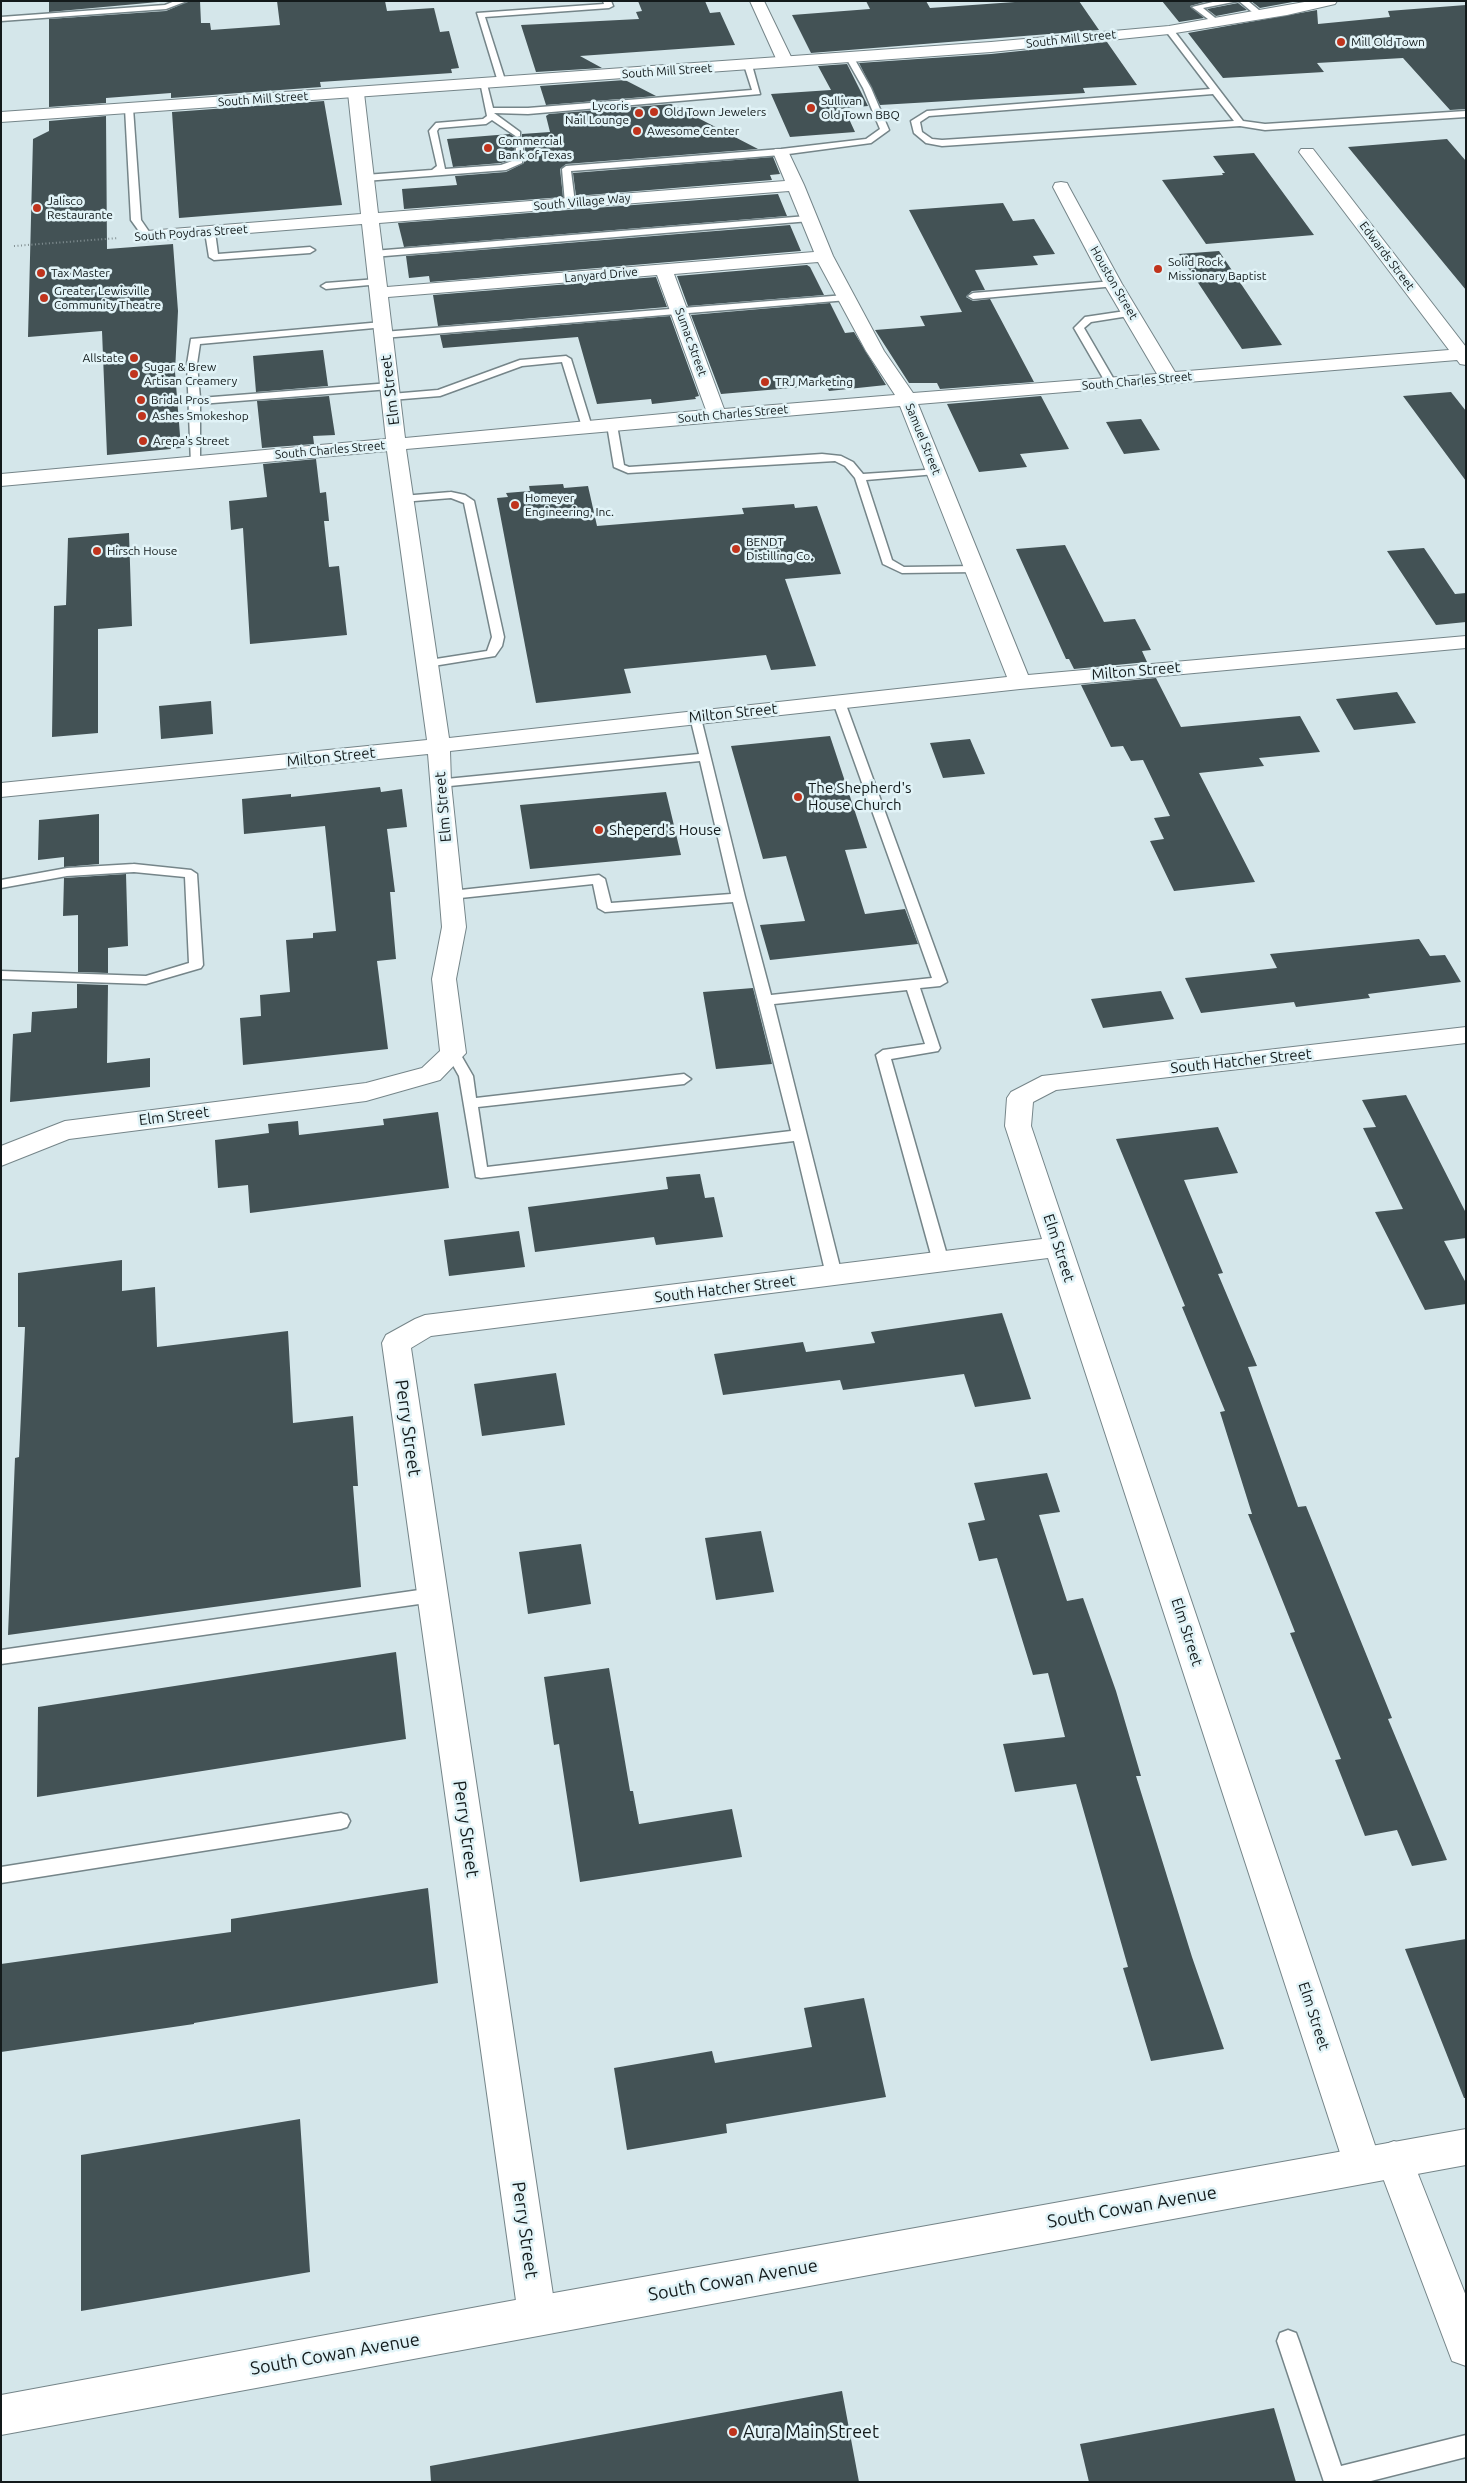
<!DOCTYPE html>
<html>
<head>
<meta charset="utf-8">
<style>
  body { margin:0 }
  #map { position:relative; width:1467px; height:2483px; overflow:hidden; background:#d4e6ea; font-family:Ubuntu,sans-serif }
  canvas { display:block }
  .frame { position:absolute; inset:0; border:2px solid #131a1b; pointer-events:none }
</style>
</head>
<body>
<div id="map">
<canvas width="1467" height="2483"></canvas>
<div class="frame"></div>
</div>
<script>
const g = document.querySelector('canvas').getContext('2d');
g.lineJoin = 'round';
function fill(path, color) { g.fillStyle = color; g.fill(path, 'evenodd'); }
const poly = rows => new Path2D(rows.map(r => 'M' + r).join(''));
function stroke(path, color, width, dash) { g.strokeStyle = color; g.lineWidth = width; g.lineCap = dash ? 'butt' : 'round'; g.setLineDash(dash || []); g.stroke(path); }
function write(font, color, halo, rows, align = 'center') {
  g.font = font + ' Ubuntu,sans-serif'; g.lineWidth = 5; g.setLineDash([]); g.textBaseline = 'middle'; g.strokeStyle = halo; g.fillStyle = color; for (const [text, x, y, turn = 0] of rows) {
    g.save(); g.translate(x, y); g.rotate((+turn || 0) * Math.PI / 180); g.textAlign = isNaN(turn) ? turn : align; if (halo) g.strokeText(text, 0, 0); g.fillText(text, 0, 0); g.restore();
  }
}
fill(poly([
  [49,1,169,1,49,12],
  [189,1,200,1,201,23,210,23,211,30,280,25,277,1,385,1,387,11,434,8,440,32,449,31,459,68,451,69,452,73,320,82,321,87,171,98,171,93,106,98,106,103,49,107,49,19,166,11],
  [638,1,705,1,710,13,720,12,735,45,580,56,602,68,536,72,521,25,639,19,636,12,642,11],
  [866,1,926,1,930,8,1029,1,1079,1,1099,30,811,53,792,15,870,9],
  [1162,1,1208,1,1190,6,1204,18,1179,22],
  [1251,1,1298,1,1260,8],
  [1238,3,1247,10,1216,16,1207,9],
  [1466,5,1466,109,1450,110,1403,58,1317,63,1324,72,1223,78,1188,33,1317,10,1318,24,1390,17,1388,11],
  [1107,42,1137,85,1083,88,1085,93,880,105,859,63,991,54],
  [847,64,868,106,844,108,855,132,790,137,771,94,831,90,818,66],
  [625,80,656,96,546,105,540,86],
  [324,101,342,205,179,218,172,112],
  [671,104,758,149,566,164,560,169,563,197,404,209,402,189,457,185,455,176,506,172,524,163,525,146,522,144,515,147,513,159,501,163,453,167,447,139,510,134,518,139,522,137,522,134,550,132,546,116,549,114],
  [106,116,107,249,173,244,178,311,175,372,181,448,107,455,102,331,28,337,33,139,49,131,49,121],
  [1447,139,1466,161,1466,290,1348,147],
  [1254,153,1314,235,1206,244,1162,180,1223,175,1222,173,1225,173,1213,156],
  [773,157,780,174,770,175,772,180,576,196,573,173],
  [778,194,787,216,404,247,398,223],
  [1003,203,1013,221,1034,219,1055,254,1033,256,1038,265,975,270,985,290,972,291,966,297,973,301,990,299,1034,382,940,389,937,383,909,383,875,330,925,326,920,316,962,312,909,210],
  [790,225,801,251,430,282,429,276,409,278,406,256],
  [1219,251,1282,345,1242,349,1179,254],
  [807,265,810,267,824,295,688,306,677,276],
  [656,277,667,307,438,326,433,295],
  [830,303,845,333,854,332,886,385,829,391,826,385,721,394,691,315],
  [670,316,699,396,695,397,696,399,652,404,651,399,597,404,578,337,443,348,440,335],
  [323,350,328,386,256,392,253,356],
  [1451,392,1466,411,1466,481,1403,396],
  [329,396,335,435,313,436,314,444,262,448,257,401],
  [1041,396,1069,449,1020,454,1027,467,979,472,947,404],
  [1141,419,1160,450,1124,454,1106,422],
  [316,459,320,493,326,492,329,521,324,521,329,567,339,566,347,635,250,644,243,528,231,530,229,501,267,497,263,464],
  [563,484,564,488,588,486,597,526,744,514,742,508,794,504,795,508,817,506,841,574,785,579,816,666,771,670,766,655,624,669,631,693,536,703,497,498,508,497,506,493,530,491,529,486],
  [129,533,132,626,98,629,98,733,52,737,54,606,66,605,68,538],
  [1065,545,1104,622,1135,619,1151,650,1142,651,1147,662,1074,669,1069,659,1066,659,1016,549],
  [1424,548,1455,594,1466,593,1466,622,1436,625,1387,551],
  [1156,678,1181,727,1300,716,1320,752,1259,758,1264,766,1199,773,1255,882,1174,891,1150,841,1164,839,1154,818,1170,816,1143,760,1131,761,1123,746,1111,747,1081,685],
  [1397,692,1416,723,1354,730,1336,699],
  [211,701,213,734,161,739,159,706],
  [830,736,867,848,845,850,865,914,905,909,918,944,770,960,760,925,805,921,786,856,763,859,731,746],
  [970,739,985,774,943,778,930,743],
  [380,787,381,792,402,789,407,827,387,829,395,892,390,892,396,959,377,961,388,1049,243,1065,240,1018,261,1016,260,995,290,992,286,940,313,938,313,933,336,931,325,826,244,834,242,799,291,794,291,797],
  [666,792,681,855,530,869,520,805],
  [99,814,99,864,64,867,64,857,38,860,39,820],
  [126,874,128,946,108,948,108,973,78,972,78,915,63,916,64,878],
  [1419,939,1430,956,1445,955,1461,982,1368,994,1370,998,1296,1007,1294,1002,1201,1013,1185,978,1277,968,1270,954],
  [77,984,108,985,107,1063,150,1058,150,1087,10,1102,13,1034,31,1032,32,1012,77,1008],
  [753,988,772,1064,716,1069,703,992],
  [1161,991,1174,1019,1103,1028,1091,999],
  [1406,1095,1466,1213,1466,1238,1444,1241,1466,1283,1466,1304,1425,1310,1375,1212,1403,1209,1363,1128,1376,1127,1362,1100],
  [438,1112,449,1188,250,1213,248,1185,218,1188,215,1140,269,1133,268,1124,298,1121,299,1135,384,1125,383,1119],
  [1218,1127,1238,1173,1184,1180,1223,1273,1218,1274,1257,1366,1248,1367,1298,1507,1306,1506,1392,1718,1388,1719,1447,1860,1412,1866,1397,1830,1365,1836,1335,1760,1341,1759,1290,1633,1295,1632,1248,1514,1252,1514,1220,1412,1225,1411,1182,1307,1185,1306,1116,1139],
  [700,1174,705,1198,714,1197,723,1237,656,1245,654,1237,535,1252,528,1207,668,1189,666,1177],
  [519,1231,525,1267,449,1276,444,1240],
  [122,1260,122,1291,155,1287,157,1347,288,1331,293,1423,353,1416,358,1486,353,1486,361,1587,8,1635,15,1458,19,1457,25,1327,18,1327,18,1273],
  [1002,1313,1031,1399,975,1407,964,1374,843,1390,840,1380,723,1395,714,1354,803,1342,806,1352,875,1343,871,1332],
  [556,1373,565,1425,482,1436,474,1384],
  [1047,1473,1060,1512,1039,1515,1067,1601,1083,1598,1116,1691,1141,1776,1136,1776,1192,1957,1224,2049,1151,2061,1123,1968,1128,1967,1076,1784,1015,1792,1003,1744,1065,1737,1048,1673,1033,1675,997,1558,979,1561,968,1523,985,1520,974,1483],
  [761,1531,774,1592,716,1600,705,1538],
  [581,1544,591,1604,528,1614,519,1552],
  [396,1652,406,1739,37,1797,38,1707],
  [609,1668,630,1791,633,1791,639,1824,732,1809,742,1857,580,1882,559,1744,554,1745,544,1677],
  [428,1888,438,1983,194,2023,194,2024,1,2052,1,1964,231,1932,231,1919],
  [1466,1939,1466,2098,1464,2098,1405,1949],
  [864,1998,886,2097,726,2124,727,2133,627,2150,614,2068,712,2051,715,2063,812,2047,804,2008],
  [300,2119,310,2272,81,2311,81,2155],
  [842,2391,859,2482,431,2482,430,2466],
  [1274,2408,1296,2482,1089,2482,1080,2444]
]), '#435255');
const lane = poly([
  [175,1,187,1,166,9,1,21,1,17,165,5,175,1],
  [603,1,611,1,613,6,609,8,485,17,506,83,499,85,477,13,604,4,603,1],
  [1217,1,1238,1,1203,8,1219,21,1220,23,1216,25,1192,7,1217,1],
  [1239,1,1248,1,1265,15,1258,17,1239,1],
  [1169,28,1172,28,1243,121,1265,124,1466,111,1466,117,1265,130,1240,126,942,146,926,143,914,133,911,121,927,111,1210,89,1165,30,1169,28],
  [1213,94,1234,121,942,140,932,139,922,132,920,122,929,116,1213,94],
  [847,56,854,58,871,88,889,130,871,143,781,155,571,171,575,203,570,206,565,203,562,169,566,166,781,149,866,139,880,129,863,88,846,58,847,56],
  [748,62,752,65,760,94,528,114,494,113,520,132,520,136,517,137,492,120,486,124,439,128,437,131,445,169,501,165,515,160,516,148,523,146,522,163,506,170,365,181,361,178,365,175,432,170,437,166,429,131,436,123,483,119,487,116,480,82,487,84,493,108,528,108,752,90,744,65,748,62],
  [129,105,133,108,141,220,152,236,147,239,144,238,131,220,125,108,129,105],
  [807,216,810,217,810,221,373,257,368,254,373,251,807,216],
  [210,229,215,232,218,254,310,247,315,250,310,253,214,260,209,257,205,232,210,229],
  [377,279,382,282,380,284,326,289,321,286,326,283,377,279],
  [1113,281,1116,282,1116,286,973,299,968,296,973,293,1113,281],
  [845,295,850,298,848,300,383,338,378,335,383,332,845,295],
  [1132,310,1135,311,1135,315,1091,322,1084,328,1116,383,1107,385,1074,328,1085,317,1132,310],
  [382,322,385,323,385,327,200,344,197,364,200,398,390,383,395,386,390,389,200,404,200,462,195,465,191,464,187,364,191,339,382,322],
  [566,356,571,359,592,427,591,429,583,429,582,427,562,362,522,366,440,396,391,400,386,397,391,394,438,390,520,360,566,356],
  [612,422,617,425,624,465,629,467,822,454,841,456,853,462,863,474,940,469,940,473,936,474,866,480,892,560,904,567,975,566,981,569,975,572,902,573,883,564,855,478,845,466,835,461,628,473,614,467,607,425,612,422],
  [451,492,465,495,474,501,504,637,502,646,495,656,427,667,421,663,423,661,487,651,492,637,464,503,451,498,402,502,397,499,402,496,451,492],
  [839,698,845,702,947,982,940,986,920,988,940,1048,938,1051,891,1059,949,1262,946,1266,936,1266,933,1262,876,1055,883,1050,925,1044,907,990,774,1004,842,1275,839,1279,829,1279,826,1275,794,1141,481,1178,476,1177,459,1076,446,1053,453,1048,458,1050,473,1076,476,1098,684,1074,691,1079,684,1084,478,1107,487,1167,791,1131,733,902,605,912,598,908,593,884,451,899,444,895,451,891,599,875,605,879,611,903,731,894,700,761,440,787,434,783,436,780,699,754,690,717,696,713,700,714,745,897,771,995,932,978,833,702,839,698],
  [134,864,191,870,197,874,203,965,201,968,146,984,1,979,1,971,146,976,189,963,185,877,134,872,67,876,1,888,1,880,67,868,134,864],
  [433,1588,439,1590,441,1595,439,1600,433,1602,1,1664,1,1650,433,1588],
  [341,1813,347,1815,350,1821,347,1827,341,1829,1,1883,1,1867,341,1813],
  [1288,2330,1296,2333,1299,2341,1341,2466,1466,2435,1466,2457,1367,2482,1324,2482,1277,2341,1280,2333,1288,2330]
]);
const street = poly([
  [750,1,764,1,794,63,791,66,781,66,778,63,750,1],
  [356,88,364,93,378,213,785,181,773,152,775,149,787,149,804,185,833,256,884,351,913,393,1157,374,1104,284,1053,187,1055,183,1061,182,1067,183,1069,187,1122,284,1175,372,1449,350,1299,152,1301,149,1313,149,1466,347,1466,365,1460,364,1457,360,918,404,1028,675,1466,636,1466,648,1020,689,450,751,451,783,466,927,456,979,466,1053,440,1080,366,1101,69,1139,1,1166,1,1146,65,1121,366,1083,422,1068,440,1051,432,979,442,927,428,754,1,797,1,783,427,740,387,451,1,486,1,474,386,439,362,224,147,241,141,240,138,236,141,232,147,231,361,214,348,93,356,88],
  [789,191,814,252,387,287,379,223,789,191],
  [818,262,866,351,895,395,724,409,674,274,818,262],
  [657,275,706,410,405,438,388,297,657,275],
  [900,406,1007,677,449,738,406,449,900,406],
  [1466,1027,1466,1043,1056,1090,1033,1102,1031,1126,1378,2154,1381,2146,1394,2141,1407,2146,1466,2296,1466,2366,1452,2361,1380,2170,1376,2178,1363,2183,1350,2178,1344,2165,1048,1258,431,1336,411,1348,556,2315,551,2329,537,2334,523,2329,518,2315,382,1343,386,1335,415,1319,425,1315,1042,1239,1005,1126,1007,1098,1011,1092,1042,1076,1466,1027]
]);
const secondary = poly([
  [1310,1,1337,1,1335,4,1287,15,1169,34,991,52,1,122,1,112,991,42,1169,26,1310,1],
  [1466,2129,1466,2165,1,2435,1,2395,537,2296,1466,2129]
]);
stroke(lane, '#758589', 3);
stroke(street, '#758589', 2);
stroke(secondary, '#758589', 2);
stroke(poly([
  [14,246,118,238]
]), '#839093', 2, [1, 2.5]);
fill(lane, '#fff');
fill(street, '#fff');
fill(secondary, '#fff');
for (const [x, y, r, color] of [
  [1341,42,5,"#c0341d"],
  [811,108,5,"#c0341d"],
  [654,112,5,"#c0341d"],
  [639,113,5,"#c0341d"],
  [637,131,5,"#c0341d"],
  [488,148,5,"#c0341d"],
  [37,208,5,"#c0341d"],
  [1158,269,5,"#c0341d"],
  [41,273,5,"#c0341d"],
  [44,298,5,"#c0341d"],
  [134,358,5,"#c0341d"],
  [134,374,5,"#c0341d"],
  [765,382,5,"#c0341d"],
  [141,400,5,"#c0341d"],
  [142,416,5,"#c0341d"],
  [143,441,5,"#c0341d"],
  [515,505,5,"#c0341d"],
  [736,549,5,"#c0341d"],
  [97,551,5,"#c0341d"],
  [798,797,5,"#c0341d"],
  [599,830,5,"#c0341d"],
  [733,2432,5,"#c0341d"]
]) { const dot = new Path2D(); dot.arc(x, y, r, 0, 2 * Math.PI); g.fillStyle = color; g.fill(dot); stroke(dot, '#e1f3f7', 2); }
write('12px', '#131a1b', '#e1f3f7', [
  ["South Mill Street",1071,39,-6],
  ["South Mill Street",667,71,-4],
  ["South Mill Street",263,99,-4],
  ["South Village Way",582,202,-5],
  ["South Poydras Street",191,233,-4],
  ["Edwards Street",1387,256,53],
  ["Lanyard Drive",601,275,-5],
  ["Houston Street",1114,283,60],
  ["Sumac Street",691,342,70],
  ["South Charles Street",1137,381,-5],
  ["South Charles Street",733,414,-5],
  ["Samuel Street",923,439,68],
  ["South Charles Street",330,450,-5]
]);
write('12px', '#131a1b', '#e1f3f7', [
  ["Mill Old Town",1351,42],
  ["Sullivan",821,101],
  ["Old Town BBQ",821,115],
  ["Lycoris",629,106,"right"],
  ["Nail Lounge",629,120,"right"],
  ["Old Town Jewelers",664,112],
  ["Awesome Center",647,131],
  ["Commercial",498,141],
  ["Bank of Texas",498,155],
  ["Jalisco",47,201],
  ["Restaurante",47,215],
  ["Solid Rock",1168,262],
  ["Missionary Baptist",1168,276],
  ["Tax Master",51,273],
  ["Greater Lewisville",54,291],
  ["Community Theatre",54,305],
  ["Allstate",124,358,"right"],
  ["Sugar & Brew",144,367],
  ["Artisan Creamery",144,381],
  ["TRJ Marketing",775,382],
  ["Bridal Pros",151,400],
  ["Ashes Smokeshop",152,416],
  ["Arepa's Street",153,441],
  ["Homeyer",525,498],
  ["Engineering, Inc.",525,512],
  ["BENDT",746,542],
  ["Distilling Co.",746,556],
  ["Hirsch House",107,551]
], 'left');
write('15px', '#131a1b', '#e1f3f7', [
  ["Elm Street",390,390,-97],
  ["Milton Street",1136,671,-5],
  ["Milton Street",733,713,-6],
  ["Milton Street",331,757,-6],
  ["Elm Street",443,807,-95],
  ["South Hatcher Street",1241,1061,-6],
  ["Elm Street",174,1116,-7],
  ["Elm Street",1059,1248,72],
  ["South Hatcher Street",725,1289,-7],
  ["Elm Street",1187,1632,72],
  ["Elm Street",1314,2016,72]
]);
write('15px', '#131a1b', '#e1f3f7', [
  ["The Shepherd's",808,788],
  ["House Church",808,805],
  ["Sheperd's House",609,830]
], 'left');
write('18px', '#131a1b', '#e1f3f7', [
  ["Perry Street",408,1428,82],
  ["Perry Street",466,1829,82],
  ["South Cowan Avenue",1132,2207,-10],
  ["Perry Street",525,2230,82],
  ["South Cowan Avenue",733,2280,-10],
  ["South Cowan Avenue",335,2354,-10]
]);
write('18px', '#131a1b', '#e1f3f7', [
  ["Aura Main Street",743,2432]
], 'left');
</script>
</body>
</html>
